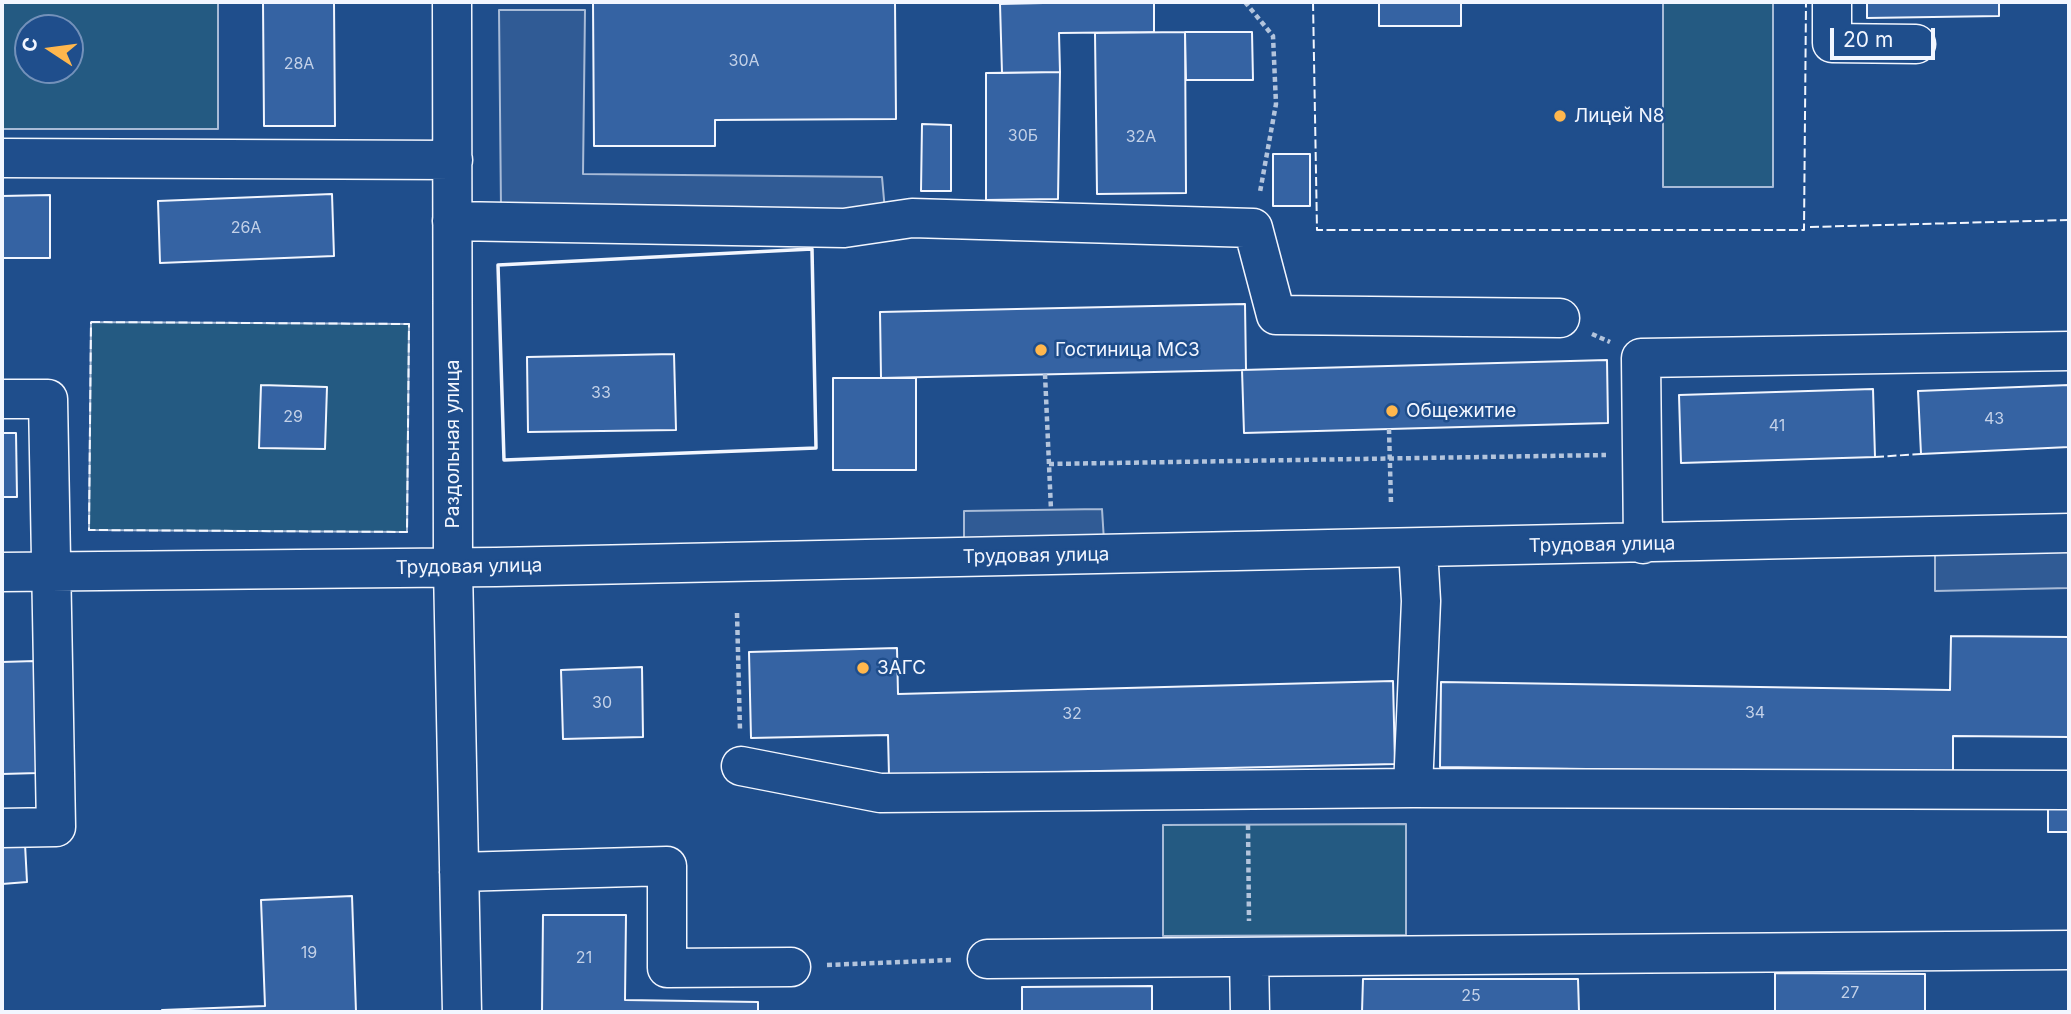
<!DOCTYPE html>
<html>
<head>
<meta charset="utf-8">
<style>
  body { margin:0 }
  #map { position:relative; width:2071px; height:1014px; overflow:hidden; background:#1f4e8c; font-family:Inter,sans-serif }
  canvas { display:block }
  .frame { position:absolute; inset:0; border:4px solid #f2f6ff; pointer-events:none }
  .north { position:absolute; left:14px; top:14px; width:70px; height:70px; box-sizing:border-box; background:#1f4e8c; border:2px solid #7391ba; border-radius:50%; rotate:283deg; font-size:19px; font-weight:700; line-height:28px; text-align:center; color:#f2f6ff }
  .north::after { content:''; display:block; margin:auto; width:24px; height:32px; background:#ffb74d; clip-path:polygon(50% 0,100% 100%,50% 72%,0 100%) }
  .scale { position:absolute; left:1830px; top:28px; width:105px; height:32px; box-sizing:border-box; border:4px solid #f2f6ff; border-top:0; padding-left:9px; font-size:21px; line-height:24px; white-space:nowrap; color:#f2f6ff; -webkit-text-stroke:5px #1f4e8c; paint-order:stroke }
</style>
</head>
<body>
<div id="map">
<canvas width="2071" height="1014"></canvas>
<div class="frame"></div>
<div class="north">С</div>
<div class="scale">20 m</div>
</div>
<script>
const g = document.querySelector('canvas').getContext('2d');
g.lineJoin = 'round';
function fill(path, color) { g.fillStyle = color; g.fill(path, 'evenodd'); }
const poly = rows => new Path2D(rows.map(r => 'M' + r).join(''));
function stroke(path, color, width, dash) { g.strokeStyle = color; g.lineWidth = width; g.lineCap = dash ? 'butt' : 'round'; g.setLineDash(dash || []); g.stroke(path); }
function write(font, color, halo, rows, align = 'center') {
  g.font = font + ' Inter,sans-serif'; g.lineWidth = 5; g.setLineDash([]); g.textBaseline = 'middle'; g.strokeStyle = halo; g.fillStyle = color; for (const [text, x, y, turn = 0] of rows) {
    g.save(); g.translate(x, y); g.rotate((+turn || 0) * Math.PI / 180); g.textAlign = isNaN(turn) ? turn : align; if (halo) g.strokeText(text, 0, 0); g.fillText(text, 0, 0); g.restore();
  }
}
const green = poly([
  [2,2,218,2,218,129,2,129,2,2],
  [28,28,70,28,70,70,28,70,28,28],
  [1663,2,1773,2,1773,187,1663,187,1663,2],
  [91,322,409,324,407,532,89,530,91,322],
  [1406,824,1406,935,1163,936,1163,825,1406,824]
]);
fill(green, '#245a82');
stroke(green, '#a8bbd7', 2);
const parking = poly([
  [499,10,585,10,583,174,882,177,885,211,501,208,499,10],
  [1102,509,1104,541,964,542,964,511,1102,509],
  [2069,542,2069,588,1935,591,1935,544,2069,542]
]);
fill(parking, '#305b95');
stroke(parking, '#a8bbd7', 2);
const building = poly([
  [263,2,334,2,335,126,264,126,263,2],
  [593,2,895,2,896,119,715,120,715,146,594,146,593,2],
  [1087,2,1154,2,1154,32,1059,33,1060,72,1002,73,1000,4,1087,2],
  [1379,2,1461,2,1461,26,1379,26,1379,2],
  [1867,2,1999,2,1999,16,1867,18,1867,2],
  [1185,32,1186,193,1097,194,1095,33,1185,32],
  [1185,32,1252,32,1253,80,1186,80,1185,32],
  [1060,72,1058,199,986,200,986,73,1060,72],
  [922,124,951,125,951,191,921,191,922,124],
  [1273,154,1310,154,1310,206,1273,206,1273,154],
  [332,194,334,256,160,263,158,201,332,194],
  [50,195,50,258,2,258,2,196,50,195],
  [1245,304,1246,370,881,378,880,312,1245,304],
  [674,354,676,430,528,432,527,357,674,354],
  [1607,360,1608,423,1244,433,1242,370,1607,360],
  [833,378,916,378,916,470,833,470,833,378],
  [261,385,327,387,325,449,259,448,261,385],
  [2069,385,2069,447,1921,454,1918,391,2069,385],
  [1873,389,1875,457,1681,463,1679,395,1873,389],
  [2,433,16,433,17,497,2,497,2,433],
  [1951,636,2069,637,2069,737,1953,736,1953,774,1440,767,1441,682,1950,690,1951,636],
  [897,648,898,694,1393,681,1395,764,889,776,888,735,751,738,749,652,897,648],
  [35,661,38,773,2,774,2,662,35,661],
  [642,667,643,737,563,739,561,670,642,667],
  [2048,805,2069,805,2069,832,2048,832,2048,805],
  [25,844,27,882,2,884,2,846,25,844],
  [352,896,356,1012,162,1012,162,1010,265,1006,261,900,352,896],
  [543,915,626,915,625,1000,758,1002,758,1012,542,1012,543,915],
  [1775,973,1925,974,1925,1012,1775,1012,1775,973],
  [1363,979,1578,979,1579,1012,1362,1012,1363,979],
  [1152,986,1152,1012,1022,1012,1022,987,1152,986]
]);
fill(building, '#3563a3');
stroke(building, '#f2f6ff', 2);
const minor = poly([
  [452,2,453,568,462,1012],
  [1832,2,1832,43,1916,44],
  [2,158,453,160],
  [452,221,844,228,912,218,1253,228,1276,315,1560,318],
  [2,399,48,399,56,827,2,828],
  [1643,544,1641,358,2069,351],
  [2,572,496,567,2069,533],
  [741,766,880,793,1413,788,2069,790],
  [1413,788,1421,601,1418,549],
  [459,872,667,866,667,968,791,967],
  [1249,957,1250,1012],
  [987,959,2069,950]
]);
stroke(minor, '#f2f6ff', 41);
stroke(poly([
  [1245,2,1273,36,1276,104,1260,192],
  [1592,334,1610,342],
  [1045,374,1051,510],
  [1389,429,1391,503],
  [1049,464,1606,455],
  [737,613,740,730],
  [1248,825,1249,921],
  [827,965,951,960]
]), '#b3c4dc', 4.5, [5, 3.5]);
stroke(minor, '#1f4e8c', 38);
stroke(poly([
  [1313,2,1317,230,1804,230,1806,2],
  [1810,227,2069,220],
  [91,322,409,324,407,532,89,530,91,322],
  [1875,457,1921,454]
]), '#f2f6ff', 2, [9, 3.5]);
stroke(poly([
  [812,249,816,448,504,460,498,265,812,249]
]), '#f2f6ff', 3.5);
for (const [x, y, r, color] of [
  [1560,116,7,"#ffb74d"],
  [1041,350,7,"#ffb74d"],
  [1392,411,7,"#ffb74d"],
  [863,668,7,"#ffb74d"]
]) { const dot = new Path2D(); dot.arc(x, y, r, 0, 2 * Math.PI); g.fillStyle = color; g.fill(dot); stroke(dot, '#1f4e8c', 2.5); }
write('16px', '#c3d1e8', null, [
  ["30А",744,61],
  ["28А",299,64],
  ["30Б",1023,136],
  ["32А",1141,137],
  ["26А",246,228],
  ["33",601,393],
  ["29",293,417],
  ["43",1994,419],
  ["41",1777,426],
  ["30",602,703],
  ["34",1755,713],
  ["32",1072,714],
  ["19",309,953],
  ["21",584,958],
  ["27",1850,993],
  ["25",1471,996]
]);
write('19px', '#f2f6ff', '#1f4e8c', [
  ["Лицей N8",1574,116],
  ["Гостиница МСЗ",1055,350],
  ["Общежитие",1406,411],
  ["ЗАГС",877,668]
], 'left');
write('19px', '#f2f6ff', '#1f4e8c', [
  ["Раздольная улица",453,444,-90],
  ["Трудовая улица",1602,545,-1],
  ["Трудовая улица",1036,556,-1],
  ["Трудовая улица",469,567,-1]
]);
</script>
</body>
</html>
